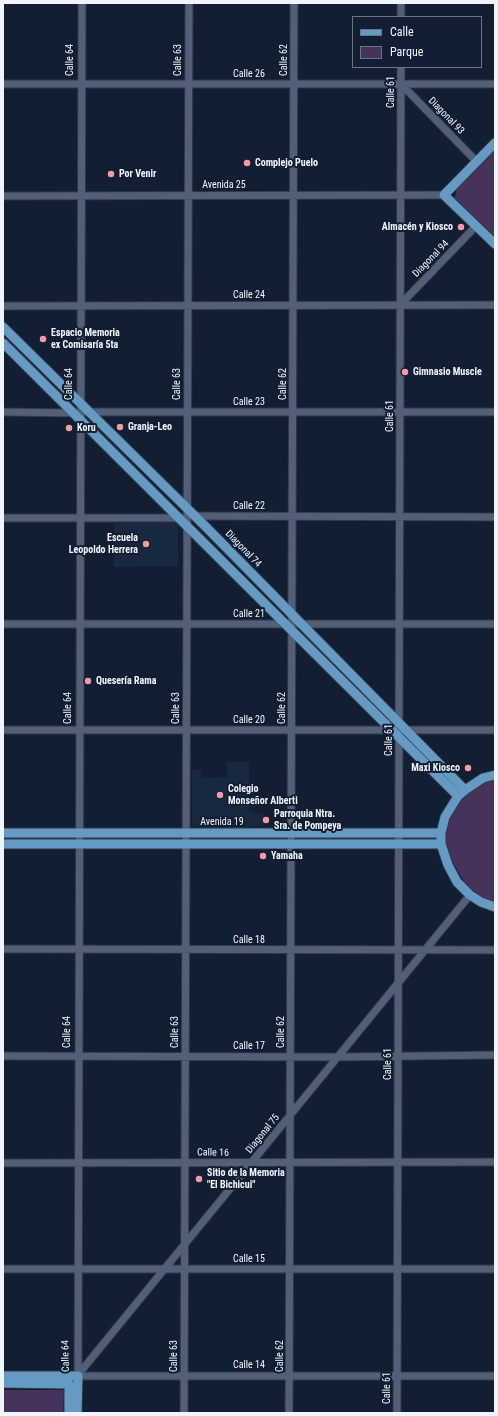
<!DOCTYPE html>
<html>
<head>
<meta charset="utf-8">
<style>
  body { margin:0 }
  #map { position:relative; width:498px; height:1416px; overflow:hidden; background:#121e32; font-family:"Roboto Condensed",sans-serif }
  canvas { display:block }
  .frame { position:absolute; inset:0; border:4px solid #f0f5fd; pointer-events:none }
  .legend { position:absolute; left:352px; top:16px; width:130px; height:52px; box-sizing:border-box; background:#121e32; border:1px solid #6b7483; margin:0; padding:5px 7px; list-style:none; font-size:12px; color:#f0f5fd }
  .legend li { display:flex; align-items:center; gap:8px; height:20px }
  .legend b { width:20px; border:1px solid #6b7483 }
</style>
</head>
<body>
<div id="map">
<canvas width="498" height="1416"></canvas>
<div class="frame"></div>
<ul class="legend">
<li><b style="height:5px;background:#659ac3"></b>Calle</li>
<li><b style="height:11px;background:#463359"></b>Parque</li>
</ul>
</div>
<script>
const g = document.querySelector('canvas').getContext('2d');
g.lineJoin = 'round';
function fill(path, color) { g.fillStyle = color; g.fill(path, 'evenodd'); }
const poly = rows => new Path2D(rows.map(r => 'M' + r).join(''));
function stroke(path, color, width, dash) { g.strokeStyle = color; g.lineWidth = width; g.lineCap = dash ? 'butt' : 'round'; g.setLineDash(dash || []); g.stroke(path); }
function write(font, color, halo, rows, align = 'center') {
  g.font = font + ' "Roboto Condensed",sans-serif'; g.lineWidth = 4; g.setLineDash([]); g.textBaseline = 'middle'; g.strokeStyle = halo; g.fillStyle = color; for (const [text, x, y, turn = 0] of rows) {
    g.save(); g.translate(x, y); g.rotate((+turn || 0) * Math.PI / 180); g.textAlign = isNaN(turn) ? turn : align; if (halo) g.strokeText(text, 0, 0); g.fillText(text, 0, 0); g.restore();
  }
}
fill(poly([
  [178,522,178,566,114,567,114,523],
  [227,762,249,762,249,813,254,812,256,813,263,813,263,826,192,826,192,770,202,770,202,778,227,777]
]), '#192841');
fill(poly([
  [495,148,495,239,454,201,457,188],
  [495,778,495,902,471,893,445,849,445,830,460,799,473,786],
  [3,1390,64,1390,63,1413,3,1413]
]), '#463359');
const minor = poly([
  [401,17,401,3],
  [3,84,495,84],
  [401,84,477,162],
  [3,196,444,195],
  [400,305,476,226],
  [3,306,495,305],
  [3,412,75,413],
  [87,412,495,412],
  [193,516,495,517],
  [3,518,181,518],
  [3,624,287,624],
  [299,624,495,624],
  [399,725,401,67],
  [3,730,495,730],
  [3,949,495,950],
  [3,1056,338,1057,495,1055],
  [3,1163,495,1162],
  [3,1269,495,1269],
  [77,1376,470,895],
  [78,1376,82,3],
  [78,1376,495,1376],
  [184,1413,189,3],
  [289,1413,294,3],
  [397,1413,399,735]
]);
const major = poly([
  [495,143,444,195,495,244],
  [3,327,206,527,465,790],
  [3,343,458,796],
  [495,775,483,778,465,790,458,796,445,817,441,833,441,844,448,865,457,882,470,895,481,902,495,907],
  [3,833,441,833],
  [3,844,441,844],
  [3,1376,78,1376,77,1413],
  [3,1383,69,1384,69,1413]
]);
stroke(minor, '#323747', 9);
stroke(major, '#323747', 11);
stroke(minor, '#515f77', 7);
stroke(major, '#659ac3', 9);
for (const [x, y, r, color] of [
  [247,163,4,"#f49aa1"],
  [111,174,4,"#f49aa1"],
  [461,227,4,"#f49aa1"],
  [43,339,4,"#f49aa1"],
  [405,372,4,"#f49aa1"],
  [120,427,4,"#f49aa1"],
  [69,428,4,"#f49aa1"],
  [146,544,4,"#f49aa1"],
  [88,681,4,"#f49aa1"],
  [468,768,4,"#f49aa1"],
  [220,795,4,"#f49aa1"],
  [266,820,4,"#f49aa1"],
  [263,856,4,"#f49aa1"],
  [199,1179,4,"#f49aa1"]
]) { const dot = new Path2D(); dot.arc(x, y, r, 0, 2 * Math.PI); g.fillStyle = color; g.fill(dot); stroke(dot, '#121e32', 1.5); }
write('10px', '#f0f5fd', '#121e32', [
  ["Calle 64",70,60,-90],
  ["Calle 63",178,60,-90],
  ["Calle 62",284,60,-90],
  ["Calle 26",249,74],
  ["Calle 61",391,92,-90],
  ["Diagonal 93",446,116,46],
  ["Avenida 25",224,185],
  ["Diagonal 94",431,259,-46],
  ["Calle 24",249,295],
  ["Calle 64",69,384,-90],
  ["Calle 63",177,384,-90],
  ["Calle 62",283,384,-90],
  ["Calle 23",249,402],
  ["Calle 61",390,416,-90],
  ["Calle 22",249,506],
  ["Diagonal 74",243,549,46],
  ["Calle 21",249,614],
  ["Calle 64",68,708,-90],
  ["Calle 63",176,708,-90],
  ["Calle 62",282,708,-90],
  ["Calle 20",249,720],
  ["Calle 61",389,740,-90],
  ["Avenida 19",222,822],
  ["Calle 18",249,940],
  ["Calle 64",67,1032,-90],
  ["Calle 63",175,1032,-90],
  ["Calle 62",281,1032,-90],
  ["Calle 17",249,1046],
  ["Calle 61",388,1064,-90],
  ["Diagonal 75",263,1134,-51],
  ["Calle 16",213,1153,1],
  ["Calle 15",249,1259],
  ["Calle 64",66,1356,-91],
  ["Calle 63",174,1356,-90],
  ["Calle 62",280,1356,-90],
  ["Calle 14",249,1365],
  ["Calle 61",387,1388,-90]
]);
write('bold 10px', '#f0f5fd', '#121e32', [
  ["Complejo Puelo",255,163],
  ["Por Venir",119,174],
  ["Almacén y Kiosco",453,227,"right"],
  ["Espacio Memoria",51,333],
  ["ex Comisaría 5ta",51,345],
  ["Gimnasio Muscle",413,372],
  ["Granja-Leo",128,427],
  ["Koru",77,428],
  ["Escuela",138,538,"right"],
  ["Leopoldo Herrera",138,550,"right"],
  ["Quesería Rama",96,681],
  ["Maxi Kiosco",460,768,"right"],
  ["Colegio",228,789],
  ["Monseñor Alberti",228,801],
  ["Parroquia Ntra.",274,814],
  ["Sra. de Pompeya",274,826],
  ["Yamaha",271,856],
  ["Sitio de la Memoria",207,1173],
  ["\"El Bichicui\"",207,1185]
], 'left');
</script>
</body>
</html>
